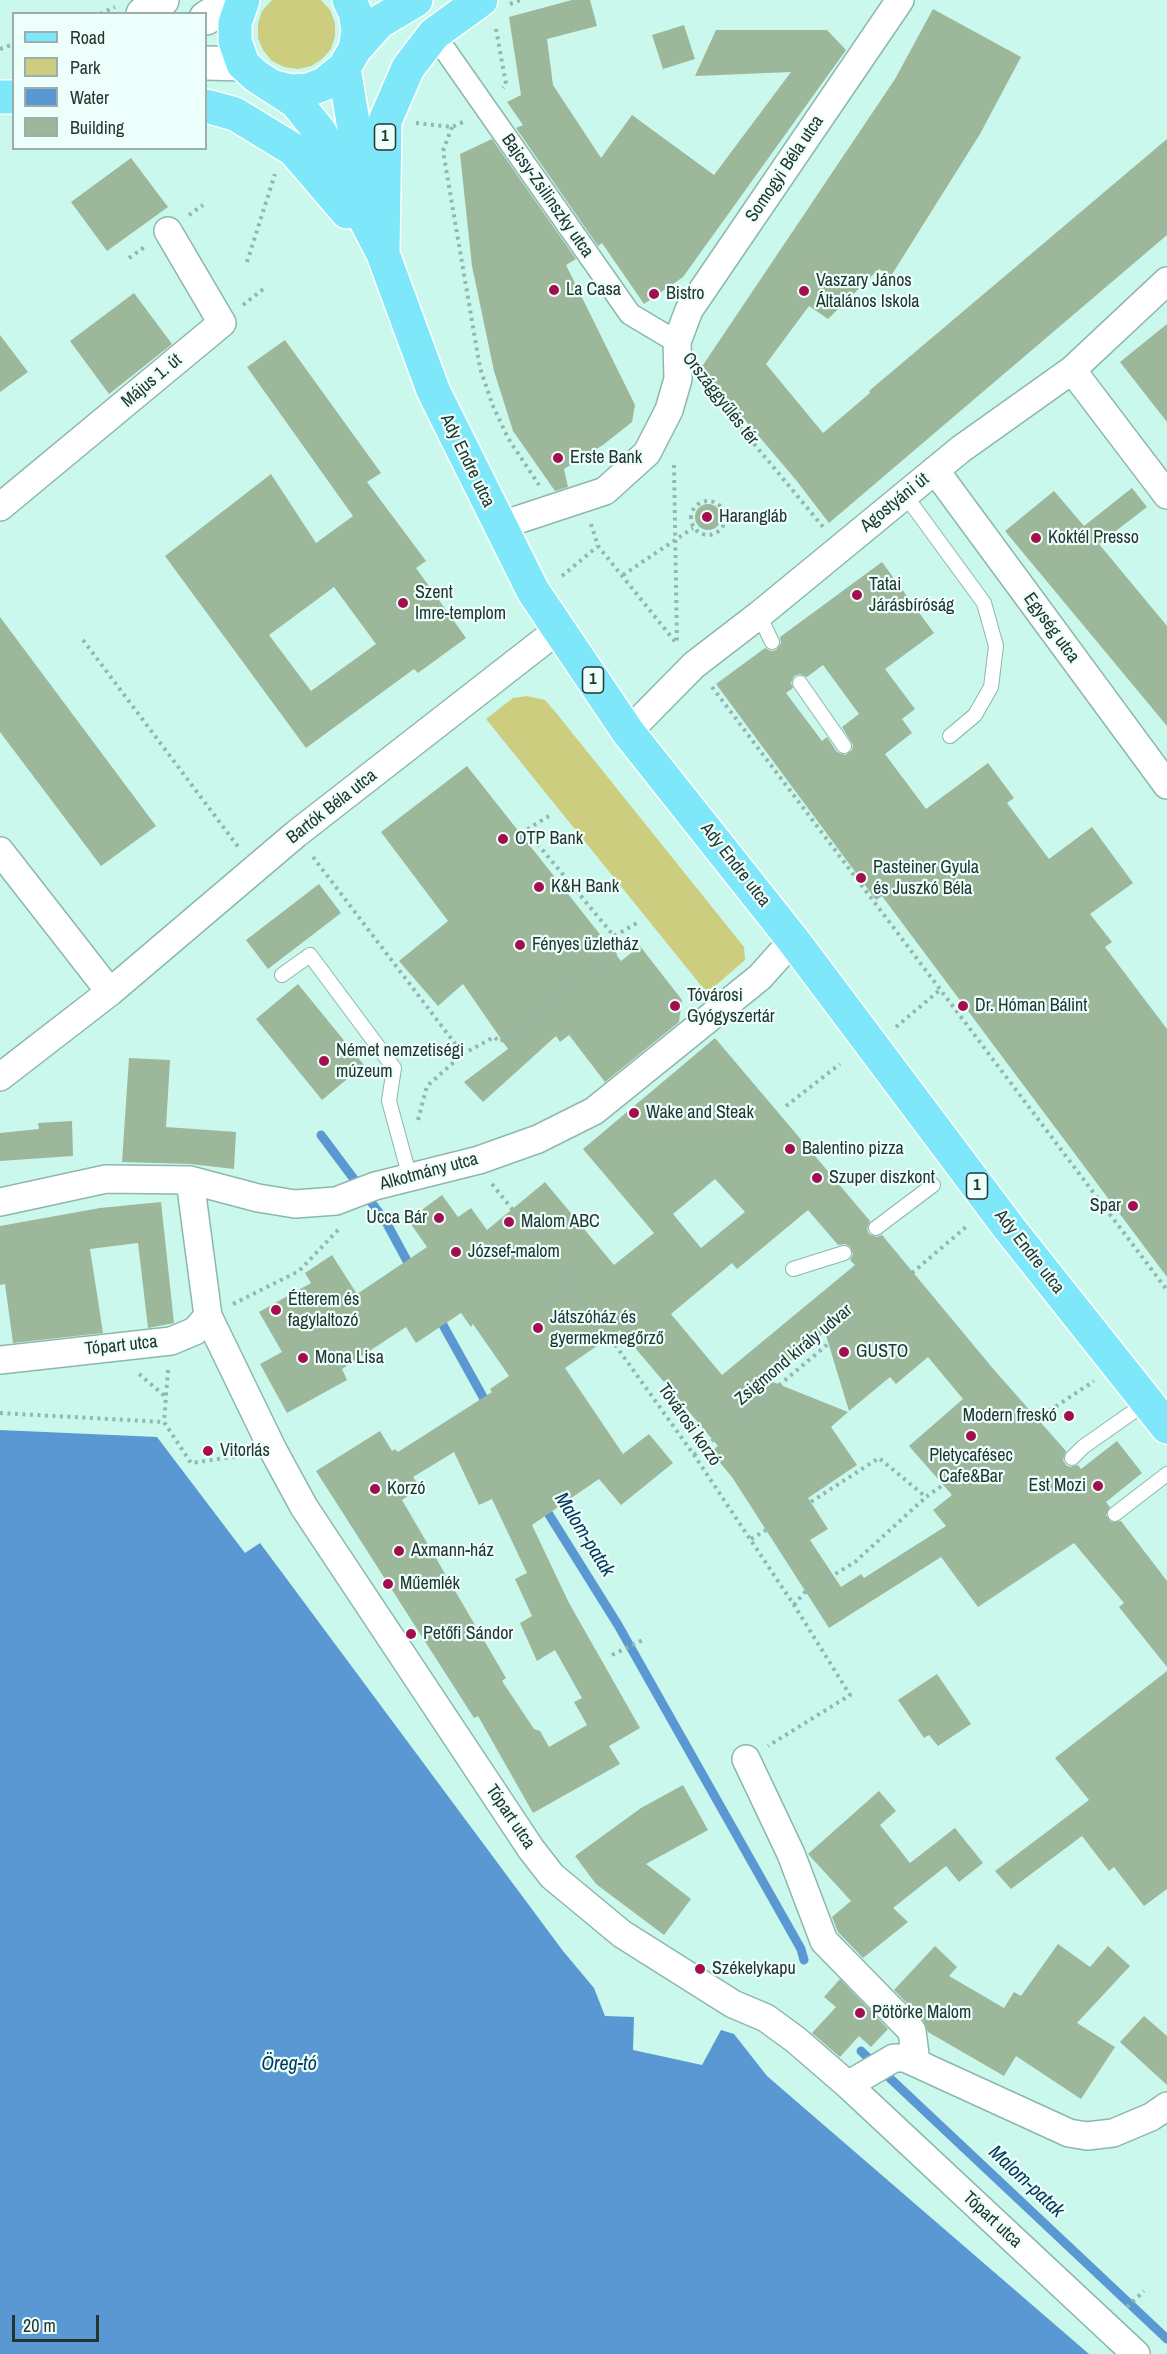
<!DOCTYPE html>
<html>
<head>
<meta charset="utf-8">
<style>
  body { margin:0 }
  #map { position:relative; width:1167px; height:2354px; overflow:hidden; background:#cbf8ed; font-family:"Archivo Narrow",sans-serif }
  canvas { display:block }
  .legend { position:absolute; left:12px; top:12px; width:195px; height:138px; box-sizing:border-box; background:#edfffa; border:2px solid #9daeaa; margin:0; padding:8px 10px; list-style:none; font-size:18px; color:#243531 }
  .legend li { display:flex; align-items:center; gap:12px; height:30px }
  .legend b { width:30px; border:2px solid #9daeaa }
  .scale { position:absolute; left:12px; top:2315px; width:87px; height:27px; box-sizing:border-box; border:3px solid #243531; border-top:0; padding-left:8px; font-size:18px; line-height:21px; white-space:nowrap; color:#243531; -webkit-text-stroke:4px #edfffa; paint-order:stroke }
</style>
</head>
<body>
<div id="map">
<canvas width="1167" height="2354"></canvas>
<ul class="legend">
<li><b style="height:8px;background:#7ee8fa"></b>Road</li>
<li><b style="height:16px;background:#cdcd7f"></b>Park</li>
<li><b style="height:16px;background:#5998d2"></b>Water</li>
<li><b style="height:16px;background:#9db79b"></b>Building</li>
</ul>
<div class="scale">20 m</div>
</div>
<script>
const g = document.querySelector('canvas').getContext('2d');
g.lineJoin = 'round';
function fill(path, color) { g.fillStyle = color; g.fill(path, 'evenodd'); }
const poly = rows => new Path2D(rows.map(r => 'M' + r).join(''));
function stroke(path, color, width, dash) { g.strokeStyle = color; g.lineWidth = width; g.lineCap = dash ? 'butt' : 'round'; g.setLineDash(dash || []); g.stroke(path); }
function write(font, color, halo, rows, align = 'center') {
  g.font = font + ' "Archivo Narrow",sans-serif'; g.lineWidth = 4.5; g.setLineDash([]); g.textBaseline = 'middle'; g.strokeStyle = halo; g.fillStyle = color; for (const [text, x, y, turn = 0] of rows) {
    g.save(); g.translate(x, y); g.rotate((+turn || 0) * Math.PI / 180); g.textAlign = isNaN(turn) ? turn : align; if (halo) g.strokeText(text, 0, 0); g.fillText(text, 0, 0); g.restore();
  }
}
fill(poly([
  [272,0,321,0,330,10,335,23,335,36,331,49,322,59,311,66,298,69,284,67,272,61,263,50,258,38,258,24,262,11],
  [527,696,545,700,557,714,744,947,745,960,707,993,486,719,513,698]
]), '#cdcd7f');
fill(poly([
  [0,1430,157,1437,245,1553,260,1543,563,1951,594,1988,605,2016,634,2017,633,2050,702,2065,721,2030,734,2034,767,2076,1089,2354,0,2354]
]), '#5998d2');
stroke(poly([
  [321,1135,386,1222,412,1270],
  [438,1316,488,1406],
  [543,1505,618,1625,801,1949,804,1960],
  [861,2051,1167,2339]
]), '#5998d2', 9);
fill(poly([
  [572,0,590,0,597,26,547,39,553,85,601,158,632,115,714,175,791,72,695,76,716,30,827,30,846,50,683,277,644,304,602,243,598,246,516,128,523,125,507,102,521,95,509,17],
  [933,9,1021,57,980,134,891,276,879,269,828,319,809,306,766,364,823,433,870,393,869,391,1167,139,1167,235,829,523,796,480,701,368,895,79],
  [684,25,695,59,663,69,652,35],
  [492,139,576,259,566,265,635,405,632,422,603,445,564,469,568,487,555,491,513,431,494,371,472,266,460,154],
  [131,158,168,207,107,251,71,202],
  [134,293,172,344,109,394,70,341],
  [1167,324,1167,422,1120,362],
  [0,335,28,372,0,392],
  [285,340,381,473,367,482,426,561,416,568,466,638,418,673,414,669,306,748,165,556,271,474,316,543,353,516,247,367],
  [334,587,376,644,311,691,269,635],
  [1132,488,1147,507,1099,544,1167,626,1167,726,1005,531,1054,491,1084,526],
  '695 517a13 13 0 1 1 26 0a13 13 0 1 1-26 0Z',
  [882,562,934,633,885,669,915,709,902,719,912,733,885,754,926,809,988,763,1014,798,1007,803,1049,859,1092,827,1133,883,1090,914,1112,942,1105,947,1167,1029,1167,1277,882,896,876,900,716,684,765,648,771,651,776,650,781,643,780,637],
  [823,665,859,714,842,727,853,745,852,750,845,755,837,752,827,737,822,741,786,693,793,688,791,683,794,676,800,674,807,677],
  [0,617,156,826,101,866,0,732],
  [467,766,621,961,640,946,682,1000,679,1022,605,1082,569,1035,560,1042,556,1036,483,1102,464,1082,508,1049,463,984,438,1006,399,961,448,921,381,832],
  [319,884,341,913,268,969,246,940],
  [298,984,364,1065,322,1100,256,1019],
  [715,1038,870,1221,867,1229,869,1234,877,1237,882,1235,995,1371,1066,1451,1063,1460,1066,1465,1070,1467,1078,1465,1081,1469,1117,1441,1142,1473,1106,1502,1110,1507,1106,1515,1111,1522,1121,1521,1167,1581,1167,1667,1119,1607,1124,1603,1074,1543,978,1607,941,1557,829,1628,732,1477,711,1452,718,1446,620,1330,565,1368,623,1454,649,1434,673,1463,621,1505,599,1479,532,1525,569,1603,640,1728,609,1746,620,1764,533,1813,478,1716,474,1718,316,1471,380,1431,392,1451,395,1449,398,1452,492,1392,490,1389,509,1376,473,1324,471,1327,461,1313,416,1343,406,1327,342,1369,347,1380,287,1413,260,1364,282,1352,259,1312,311,1283,305,1273,332,1255,357,1294,427,1247,408,1220,442,1195,458,1217,471,1208,487,1230,545,1182,614,1265,654,1233,583,1149],
  [715,1179,745,1212,701,1248,673,1214],
  [808,1210,838,1245,845,1244,850,1247,853,1254,850,1260,855,1265,722,1375,671,1314,732,1263,737,1269],
  [825,1332,849,1411,890,1377,896,1384,928,1357,963,1399,909,1446,952,1495,933,1510,946,1526,864,1578,861,1574,841,1587,810,1540,828,1529,808,1498,857,1465,831,1427,848,1412,768,1380],
  [454,1452,479,1505,492,1499,527,1573,515,1579,532,1616,520,1623,537,1661,555,1650,582,1698,574,1702,587,1725,549,1747,540,1731,534,1729,502,1681,506,1678,402,1500,421,1488,413,1477],
  [129,1058,170,1060,166,1127,236,1132,234,1169,190,1164,122,1162],
  [72,1121,73,1156,0,1161,0,1133,39,1129,38,1123],
  [161,1202,174,1323,148,1328,138,1243,90,1249,103,1333,13,1343,5,1284,0,1285,0,1226,100,1208],
  [1167,1671,1167,1889,1144,1906,1114,1867,1109,1871,1082,1836,1011,1889,995,1871,1089,1800,1055,1758],
  [937,1674,971,1724,938,1746,929,1735,924,1738,898,1700],
  [683,1785,708,1830,646,1864,691,1899,664,1935,596,1884,575,1856,641,1808],
  [879,1791,896,1811,880,1825,910,1863,955,1828,983,1863,959,1882,946,1866,893,1908,908,1922,863,1958,838,1932,832,1917,851,1901,808,1854],
  [1058,1944,1090,1967,1108,1946,1130,1966,1077,2023,1115,2047,1081,2099,1016,2056,1004,2076,928,2032,923,2020,894,1990,935,1946,957,1967,949,1976,1004,2008,1014,1992,1021,1996],
  [840,1979,888,2029,871,2047,859,2036,840,2057,812,2033,836,2007,824,1997],
  [1144,2016,1167,2036,1167,2085,1120,2042]
]), '#9db79b');
const service = poly([
  [905,495,984,603,996,646,991,687,975,715,950,736],
  [759,615,772,642],
  [800,683,844,746],
  [282,975,310,955,394,1068,389,1101,410,1178],
  [876,1228,933,1185],
  [793,1269,844,1253],
  [1072,1458,1083,1447,1147,1402],
  [1115,1514,1167,1474]
]);
const pedestrian = poly([
  [434,34,630,314,677,342]
]);
const minor = poly([
  [1072,370,1167,495],
  [935,470,1167,785],
  [0,507,222,323,168,231],
  [499,526,605,491,647,453,669,410,678,379,677,342,689,310,900,0],
  [628,732,694,665,759,615,961,449,1072,370,1167,281],
  [0,851,110,992],
  [0,1077,110,992,296,834,559,629],
  [190,1180,208,1316,273,1450,304,1507,531,1849,552,1876,622,1934,733,2004,766,2018,796,2040,848,2085,1136,2354],
  [0,1202,106,1179,190,1180,258,1198,295,1204,336,1201,375,1186,479,1160,538,1139,594,1111,760,977,793,940],
  [0,1360,171,1341,195,1331,208,1316],
  [746,1759,791,1854,824,1941,912,2031,916,2062],
  [848,2085,894,2058,905,2058,1069,2133,1087,2136,1113,2133,1151,2117,1167,2106]
]);
const secondary = poly([
  [143,14,162,0],
  [206,18,235,0],
  [206,63,243,64]
]);
const primary = poly([
  [243,0,235,23,235,41,243,64,256,76,296,102,320,132,383,254,433,390,533,591,628,732,793,940,1009,1228,1167,1427],
  [349,0,355,12,358,31,355,49],
  [344,68,353,122,371,203],
  [275,87,291,91,308,90,324,84,344,68,355,49,379,22,416,0],
  [1,97,14,97],
  [206,106,235,114,294,150,347,212],
  [383,250,385,121,408,68,434,34,481,0]
]);
stroke(service, '#8cb7ad', 16);
stroke(pedestrian, '#8cb7ad', 24);
stroke(minor, '#8cb7ad', 30);
stroke(secondary, '#8cb7ad', 36);
stroke(primary, '#fff', 36);
stroke(poly([
  [510,4,521,0],
  [100,14,115,7],
  [496,29,506,84,503,88],
  [0,49,14,44],
  [416,123,452,127,465,121],
  [452,127,443,151,480,368,493,406,508,438,539,485],
  [189,215,203,205],
  [129,258,146,246],
  [247,262,275,174],
  [243,305,266,287],
  [706,386,824,528],
  [674,465,677,643],
  '691 518a17 17 0 1 1 34 0a17 17 0 1 1-34 0Z',
  [591,524,598,546,677,644],
  [623,575,693,528],
  [562,576,598,546],
  [83,640,239,848],
  [712,687,1167,1290],
  [549,816,526,830,614,936,637,923],
  [313,857,463,1054],
  [896,1027,941,989],
  [786,1106,840,1064],
  [418,1120,427,1086,463,1054,494,1037,500,1042,620,950,614,936],
  [492,1184,571,1283,694,1455,794,1605,850,1695,768,1746],
  [912,1273,966,1227],
  [233,1304,299,1271,338,1230],
  [543,1308,571,1283],
  [168,1370,164,1422,191,1463,246,1455],
  [139,1374,166,1397],
  [0,1413,164,1422],
  [1037,1419,1094,1381],
  [733,1424,872,1307],
  [694,1455,713,1440],
  [792,1514,879,1458,926,1497,1008,1439],
  [751,1539,766,1530],
  [794,1605,804,1593,855,1562,926,1497],
  [612,1655,645,1639],
  [1127,2307,1144,2291]
]), '#93b7ae', 4, [3, 4.5]);
stroke(service, '#fff', 14);
stroke(pedestrian, '#fff', 21);
stroke(minor, '#fff', 27);
stroke(secondary, '#fff', 33);
stroke(primary, '#7ee8fa', 33);
for (const [x, y, r, color] of [
  [554,290,6,"#a30f4e"],
  [804,291,6,"#a30f4e"],
  [654,294,6,"#a30f4e"],
  [558,458,6,"#a30f4e"],
  [707,517,6,"#a30f4e"],
  [1036,538,6,"#a30f4e"],
  [857,595,6,"#a30f4e"],
  [403,603,6,"#a30f4e"],
  [503,839,6,"#a30f4e"],
  [861,878,6,"#a30f4e"],
  [539,887,6,"#a30f4e"],
  [520,945,6,"#a30f4e"],
  [675,1006,6,"#a30f4e"],
  [963,1006,6,"#a30f4e"],
  [324,1061,6,"#a30f4e"],
  [634,1113,6,"#a30f4e"],
  [790,1149,6,"#a30f4e"],
  [817,1178,6,"#a30f4e"],
  [1133,1206,6,"#a30f4e"],
  [439,1218,6,"#a30f4e"],
  [509,1222,6,"#a30f4e"],
  [456,1252,6,"#a30f4e"],
  [276,1310,6,"#a30f4e"],
  [538,1328,6,"#a30f4e"],
  [844,1352,6,"#a30f4e"],
  [303,1358,6,"#a30f4e"],
  [1069,1416,6,"#a30f4e"],
  [971,1436,6,"#a30f4e"],
  [208,1451,6,"#a30f4e"],
  [1098,1486,6,"#a30f4e"],
  [375,1489,6,"#a30f4e"],
  [399,1551,6,"#a30f4e"],
  [388,1584,6,"#a30f4e"],
  [411,1634,6,"#a30f4e"],
  [700,1969,6,"#a30f4e"],
  [860,2013,6,"#a30f4e"]
]) { const dot = new Path2D(); dot.arc(x, y, r, 0, 2 * Math.PI); g.fillStyle = color; g.fill(dot); stroke(dot, '#edfffa', 2); }
for (const [x, y, w] of [
  [385,137,21],
  [593,680,21],
  [977,1186,21]
]) { const box = new Path2D(); box.roundRect(x - w / 2, y - 13, w, 26, 4.5); g.fillStyle = '#edfffa'; g.fill(box); stroke(box, '#243531', 1.5); }
write('bold 16px', '#243531', null, [
  ["1",385,137],
  ["1",593,680],
  ["1",977,1186]
]);
write('18px', '#243531', '#edfffa', [
  ["Somogyi Béla utca",785,169,-56],
  ["Bajcsy-Zsilinszky utca",547,196,55],
  ["Május 1. út",152,381,-40],
  ["Országgyűlés tér",720,399,52],
  ["Ady Endre utca",467,461,64],
  ["Agostyáni út",895,503,-39],
  ["Egység utca",1051,628,54],
  ["Bartók Béla utca",332,807,-38],
  ["Ady Endre utca",735,865,52],
  ["Alkotmány utca",429,1172,-15],
  ["Ady Endre utca",1029,1252,52],
  ["Tópart utca",121,1346,-6],
  ["Zsigmond király udvar",794,1355,-40],
  ["Tóvárosi korzó",689,1425,55],
  ["Tópart utca",510,1817,56],
  ["Tópart utca",992,2220,43]
]);
write('18px', '#243531', '#edfffa', [
  ["Vaszary János",816,281],
  ["Általános Iskola",816,302],
  ["La Casa",566,290],
  ["Bistro",666,294],
  ["Erste Bank",570,458],
  ["Harangláb",719,517],
  ["Koktél Presso",1048,538],
  ["Tatai",869,585],
  ["Járásbíróság",869,606],
  ["Szent",415,593],
  ["Imre-templom",415,614],
  ["OTP Bank",515,839],
  ["Pasteiner Gyula",873,868],
  ["és Juszkó Béla",873,889],
  ["K&H Bank",551,887],
  ["Fényes üzletház",532,945],
  ["Tóvárosi",687,996],
  ["Gyógyszertár",687,1017],
  ["Dr. Hóman Bálint",975,1006],
  ["Német nemzetiségi",336,1051],
  ["múzeum",336,1072],
  ["Wake and Steak",646,1113],
  ["Balentino pizza",802,1149],
  ["Szuper diszkont",829,1178],
  ["Spar",1121,1206,"right"],
  ["Ucca Bár",427,1218,"right"],
  ["Malom ABC",521,1222],
  ["József-malom",468,1252],
  ["Étterem és",288,1300],
  ["fagylaltozó",288,1321],
  ["Játszóház és",550,1318],
  ["gyermekmegőrző",550,1339],
  ["GUSTO",856,1352],
  ["Mona Lisa",315,1358],
  ["Modern freskó",1057,1416,"right"],
  ["Vitorlás",220,1451],
  ["Pletycafésec",971,1456,"center"],
  ["Cafe&Bar",971,1477,"center"],
  ["Est Mozi",1086,1486,"right"],
  ["Korzó",387,1489],
  ["Axmann-ház",411,1551],
  ["Műemlék",400,1584],
  ["Petőfi Sándor",423,1634],
  ["Székelykapu",712,1969],
  ["Pötörke Malom",872,2013]
], 'left');
write('italic 20px', '#05375d', '#edfffa', [
  ["Malom-patak",584,1535,58],
  ["Öreg-tó",289,2065],
  ["Malom-patak",1026,2182,43]
]);
</script>
</body>
</html>
